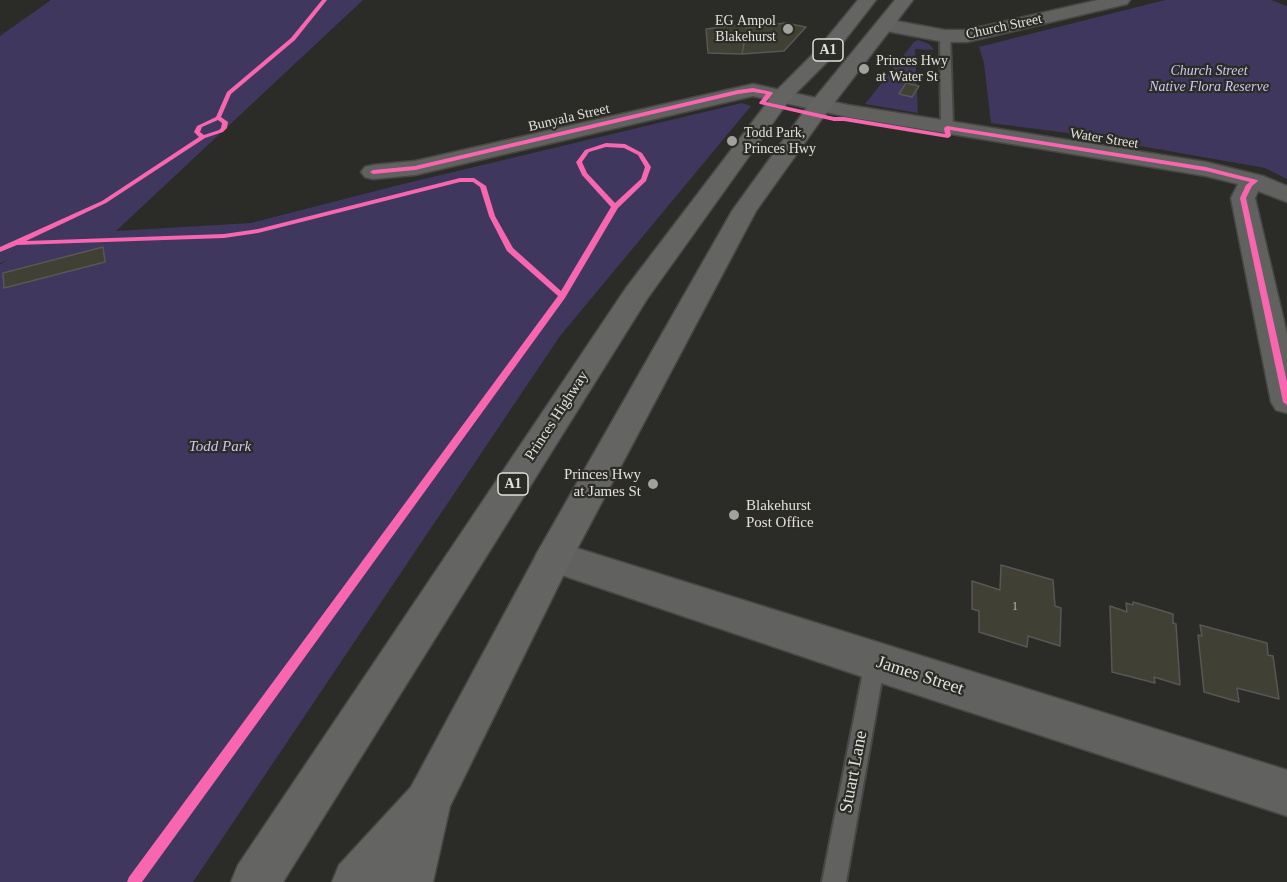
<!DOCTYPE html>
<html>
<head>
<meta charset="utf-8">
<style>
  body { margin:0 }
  canvas { display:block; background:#2b2b27 }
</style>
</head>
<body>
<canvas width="1287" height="882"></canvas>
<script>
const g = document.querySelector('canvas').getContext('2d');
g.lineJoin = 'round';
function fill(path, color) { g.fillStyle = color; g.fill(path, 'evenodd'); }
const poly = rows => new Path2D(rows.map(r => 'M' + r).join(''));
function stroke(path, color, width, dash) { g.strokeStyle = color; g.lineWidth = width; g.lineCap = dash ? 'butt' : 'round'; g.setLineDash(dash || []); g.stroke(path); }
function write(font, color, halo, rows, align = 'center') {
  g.font = font + ' Georgia,serif'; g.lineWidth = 4.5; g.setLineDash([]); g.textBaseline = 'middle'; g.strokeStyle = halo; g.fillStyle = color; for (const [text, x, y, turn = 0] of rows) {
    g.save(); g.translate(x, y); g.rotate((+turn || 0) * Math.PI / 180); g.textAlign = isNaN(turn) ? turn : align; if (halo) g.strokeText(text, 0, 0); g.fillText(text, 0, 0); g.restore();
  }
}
fill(poly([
  [51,0,363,0,116,231,251,223,399,185,742,103,751,106,560,336,193,882,0,882,0,264,7,261,0,263,0,36],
  [1165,0,1271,0,1287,6,1287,179,1265,168,1067,133,991,123,984,63,979,47],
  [918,40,929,44,934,50,915,49,918,113,865,104,914,42]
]), '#3f375d');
const building = poly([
  [785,23,806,27,784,51,742,54,747,28,785,23],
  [744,24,747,28,742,54,708,53,706,29,744,24],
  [906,83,919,86,912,97,899,94,906,83],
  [103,247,105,262,4,288,3,273,103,247],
  [1001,565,1053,580,1055,606,1061,608,1060,646,1028,636,1027,647,979,632,979,611,972,609,972,581,1000,590,1001,565],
  [1133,602,1173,614,1173,623,1176,624,1180,685,1154,677,1155,683,1112,672,1110,606,1127,612,1126,603,1133,605,1133,602],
  [1200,625,1267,643,1268,655,1273,656,1279,699,1237,688,1239,702,1204,692,1198,635,1202,636,1200,625]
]);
fill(building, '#414034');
stroke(building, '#585754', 1.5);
const service = poly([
  [945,33,950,36,953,128,947,131,941,128,940,36,945,33],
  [875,653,882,655,885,662,846,882,822,882,865,662,868,655,875,653]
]);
const minor = poly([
  [1098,0,1130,0,1127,4,967,42,945,42,886,31,879,29,877,25,879,21,886,19,945,30,967,30,1098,0],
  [753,84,848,105,1206,162,1263,176,1287,186,1287,202,1258,191,1255,198,1287,334,1287,413,1276,410,1271,402,1231,198,1238,184,1206,176,848,117,753,96,415,175,373,179,365,177,361,172,365,167,373,165,415,161,753,84],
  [554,541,1287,770,1287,816,875,681,541,568,535,557,541,546,554,541]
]);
const trunk = poly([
  [858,0,876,0,830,59,790,99,647,299,283,882,231,882,238,865,626,288,776,91,816,51,858,0],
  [895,0,913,0,821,120,756,211,567,568,450,806,433,882,332,882,339,865,411,787,541,546,732,211,805,110,895,0]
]);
stroke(service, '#474745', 4);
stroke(minor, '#474745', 3);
stroke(trunk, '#474745', 3);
fill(service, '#61615f');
fill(minor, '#61615f');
fill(trunk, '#646462');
fill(poly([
  [322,0,327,0,295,40,231,94,221,117,228,122,227,128,223,132,205,138,106,203,26,241,224,234,258,229,460,178,474,178,486,186,495,216,513,248,561,291,611,207,582,175,576,162,577,161,585,150,606,143,625,144,642,153,651,167,646,181,618,208,565,298,142,882,127,882,129,877,558,296,507,251,489,216,480,187,473,182,460,182,258,233,224,238,17,245,0,252,0,247,102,201,199,137,194,132,197,126,216,117,227,92,291,38,322,0],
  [218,120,222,123,221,128,219,130,204,135,200,132,202,127,218,120],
  [606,147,624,148,638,155,645,167,641,179,615,203,587,173,582,162,589,152,606,147],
  [753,88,772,92,773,93,766,102,834,117,844,117,945,134,944,128,947,126,1206,167,1257,180,1258,181,1252,186,1246,198,1287,382,1287,405,1283,402,1240,198,1246,185,1250,182,1206,171,950,130,951,136,948,138,844,121,834,121,760,104,759,103,766,94,753,92,738,94,415,170,373,174,370,172,373,170,415,166,738,90,753,88]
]), '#f766af');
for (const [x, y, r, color] of [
  [788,29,6,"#a1a19d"],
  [864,69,6,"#a1a19d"],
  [732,141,6,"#a1a19d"],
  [653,484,6,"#a1a19d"],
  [734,515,6,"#a1a19d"]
]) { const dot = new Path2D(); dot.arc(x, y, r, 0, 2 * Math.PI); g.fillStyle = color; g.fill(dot); stroke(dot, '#2c2c26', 2); }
write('12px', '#b9b8b3', null, [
  ["1",1015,607]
]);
write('14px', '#e1e0dd', '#2c2c26', [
  ["EG Ampol",776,21,"right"],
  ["Blakehurst",776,37,"right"],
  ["Princes Hwy",876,61],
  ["at Water St",876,77],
  ["Todd Park,",744,133],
  ["Princes Hwy",744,149]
], 'left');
write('14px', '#e1e0dd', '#2c2c26', [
  ["Church Street",1004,27,-12],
  ["Bunyala Street",569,118,-13],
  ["Water Street",1104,139,9]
]);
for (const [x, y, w] of [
  [828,50,30],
  [513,484,30]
]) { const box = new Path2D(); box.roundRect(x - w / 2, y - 11, w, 22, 4.5); g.fillStyle = '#2c2c26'; g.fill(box); stroke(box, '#e1e0dd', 1.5); }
write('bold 14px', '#e1e0dd', null, [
  ["A1",828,50],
  ["A1",513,484]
]);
write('italic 14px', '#cec7f5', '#2c2c26', [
  ["Church Street",1209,71],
  ["Native Flora Reserve",1209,87]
]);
write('15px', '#e1e0dd', '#2c2c26', [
  ["Princes Highway",557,416,-57]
]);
write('italic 15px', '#cec7f5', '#2c2c26', [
  ["Todd Park",220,447]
]);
write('15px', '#e1e0dd', '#2c2c26', [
  ["Princes Hwy",641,475],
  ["at James St",641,492],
  ["Blakehurst",746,506,"left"],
  ["Post Office",746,523,"left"]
], 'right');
write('18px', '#e1e0dd', '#2c2c26', [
  ["James Street",920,676,18],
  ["Stuart Lane",854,772,-79]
]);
</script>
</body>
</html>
